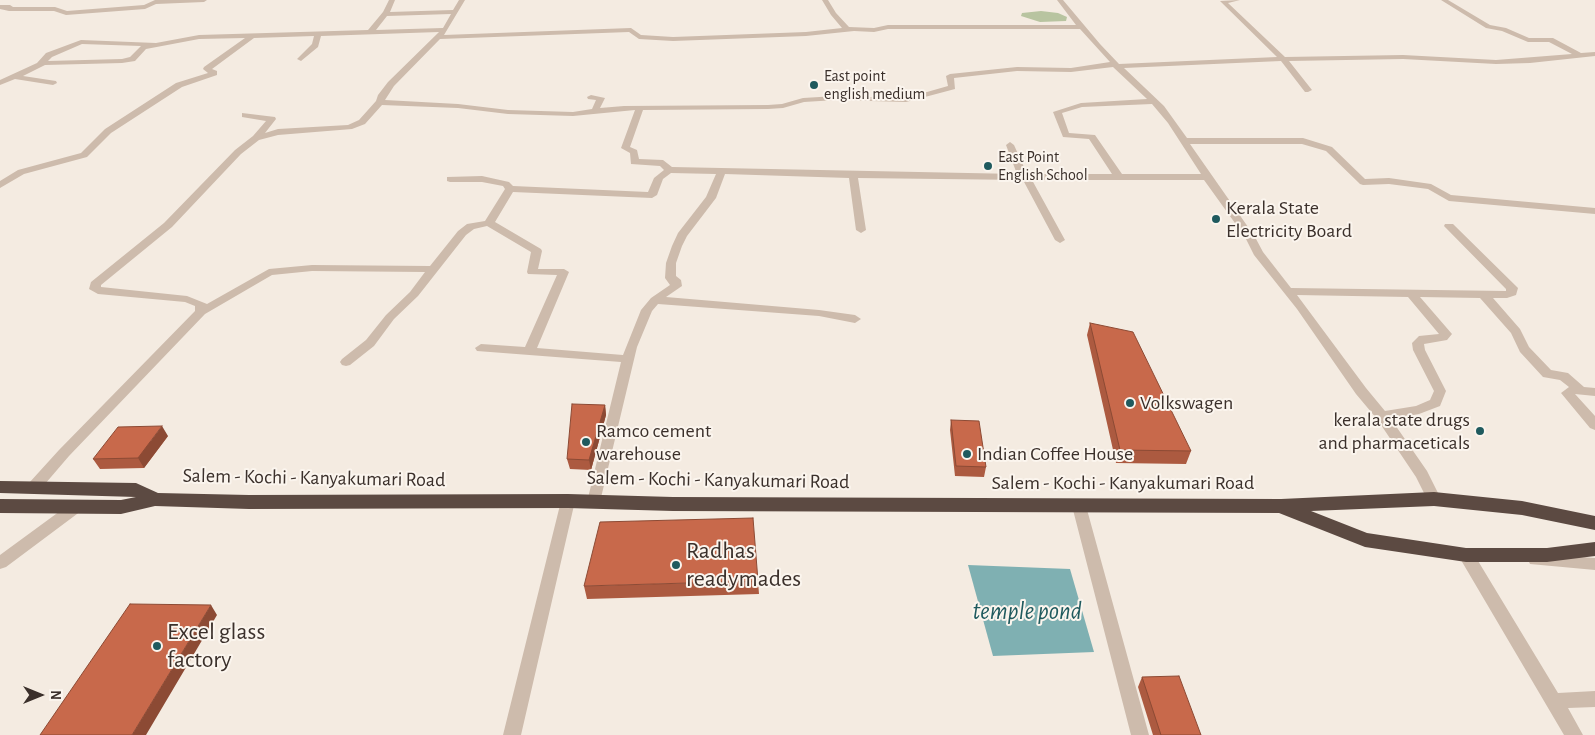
<!DOCTYPE html>
<html>
<head>
<meta charset="utf-8">
<style>
  body { margin:0 }
  #map { position:relative; width:1595px; height:735px; overflow:hidden; background:#f4ebe1; font-family:"Alegreya Sans",sans-serif }
  canvas { display:block }
  .north { position:absolute; left:15px; top:670px; width:50px; height:50px; -webkit-text-stroke:4px #fbf5ee; paint-order:stroke; rotate:90deg; font-size:14px; font-weight:700; line-height:20px; text-align:center; color:#3b302b }
  .north::after { content:''; display:block; margin:auto; width:18px; height:22px; background:#3b302b; clip-path:polygon(50% 0,100% 100%,50% 72%,0 100%) }
</style>
</head>
<body>
<div id="map">
<canvas width="1595" height="735"></canvas>
<div class="north">N</div>
</div>
<script>
const g = document.querySelector('canvas').getContext('2d');
g.lineJoin = 'round';
function fill(path, color) { g.fillStyle = color; g.fill(path, 'evenodd'); }
const poly = rows => new Path2D(rows.map(r => 'M' + r).join(''));
function stroke(path, color, width, dash) { g.strokeStyle = color; g.lineWidth = width; g.lineCap = dash ? 'butt' : 'round'; g.setLineDash(dash || []); g.stroke(path); }
function write(font, color, halo, rows, align = 'center') {
  g.font = font + ' "Alegreya Sans",sans-serif'; g.lineWidth = 4; g.setLineDash([]); g.textBaseline = 'middle'; g.strokeStyle = halo; g.fillStyle = color; for (const [text, x, y, turn = 0] of rows) {
    g.save(); g.translate(x, y); g.rotate((+turn || 0) * Math.PI / 180); g.textAlign = isNaN(turn) ? turn : align; if (halo) g.strokeText(text, 0, 0); g.fillText(text, 0, 0); g.restore();
  }
}
fill(poly([
  [1041,11,1058,13,1067,17,1066,21,1040,22,1021,16,1022,13]
]), '#b8c4a0');
fill(poly([
  [968,565,1070,569,1094,652,993,656]
]), '#7fb0b2');
fill(poly([
  [155,0,207,0,204,2,156,4,145,9,66,15,54,11,9,11,0,9,0,5,10,5,13,7,55,7,67,11,144,5,155,0],
  [389,0,395,0,390,12,453,10,459,0,465,0,444,35,631,28,641,35,673,37,806,32,842,28,831,15,822,0,828,0,836,13,849,27,874,28,888,25,1076,25,1057,0,1063,0,1100,44,1119,64,1277,57,1220,1,1240,0,1228,3,1285,57,1403,55,1496,60,1572,54,1549,42,1528,42,1502,31,1486,28,1441,0,1448,0,1490,25,1506,28,1529,38,1553,38,1581,53,1595,52,1595,56,1530,63,1496,64,1403,59,1289,61,1312,90,1308,92,1305,92,1281,61,1124,68,1164,106,1187,138,1303,138,1332,147,1365,179,1389,178,1431,184,1451,195,1595,208,1595,214,1449,201,1428,189,1389,184,1363,185,1360,184,1326,151,1302,144,1190,144,1255,237,1263,252,1291,288,1506,291,1506,289,1444,226,1445,224,1453,224,1518,288,1516,295,1507,298,1493,298,1520,329,1529,347,1551,370,1568,373,1584,387,1595,388,1595,396,1575,394,1595,416,1595,430,1590,428,1561,393,1569,387,1560,380,1543,377,1520,352,1511,333,1480,298,1420,297,1452,334,1447,340,1424,344,1425,350,1446,391,1440,406,1419,414,1391,419,1427,471,1441,499,1439,503,1434,504,1429,503,1416,477,1377,419,1356,394,1297,309,1254,255,1245,237,1204,180,1032,180,1065,240,1060,243,1055,240,1023,180,858,178,866,230,861,233,856,230,849,178,725,174,716,198,687,236,682,246,676,263,676,276,681,280,682,286,666,297,819,310,855,315,861,319,855,323,819,316,658,304,652,311,637,347,599,506,594,507,589,506,587,502,621,362,477,351,475,348,481,344,525,347,557,275,528,274,527,272,531,252,487,226,474,229,466,235,418,296,394,319,374,346,350,365,346,366,342,365,340,362,342,359,366,340,386,315,410,292,425,272,312,271,272,275,205,314,69,456,39,491,34,492,29,491,27,487,29,483,59,450,195,311,195,306,185,302,98,294,89,289,91,282,164,223,235,150,253,136,266,121,242,117,242,113,275,117,276,119,265,133,278,129,348,125,359,120,376,101,378,95,388,82,439,32,321,36,318,47,301,61,297,59,312,44,314,36,254,38,212,69,217,71,217,75,182,87,111,133,87,157,24,174,0,188,0,181,18,170,81,153,105,129,176,83,208,73,203,69,204,67,245,38,199,39,146,49,135,61,122,63,45,65,23,76,56,81,57,83,53,85,15,79,0,85,0,80,37,63,46,53,81,40,156,43,199,35,368,30,383,12,389,0],
  [451,14,443,28,376,30,387,16,451,14],
  [888,29,1080,29,1110,62,1071,68,1017,67,950,74,946,76,948,86,906,98,836,96,803,98,782,104,768,105,624,106,600,108,605,98,591,95,587,97,588,99,596,100,592,109,573,112,508,110,458,104,385,100,394,86,440,39,629,32,639,39,673,41,806,36,854,31,874,32,888,29],
  [82,44,141,46,130,57,122,59,48,61,52,57,82,44],
  [1113,67,1147,99,1081,103,1053,112,1063,137,1089,139,1112,174,1027,174,1014,145,1010,142,1006,145,1017,174,672,167,663,160,639,159,637,150,630,147,643,110,768,109,783,108,804,102,836,100,906,102,955,89,954,78,1017,71,1071,72,1113,67],
  [1152,104,1168,123,1201,174,1122,174,1095,135,1069,133,1062,113,1082,107,1152,104],
  [382,105,458,108,508,114,573,116,635,110,621,148,630,153,631,164,660,166,664,170,654,178,648,192,513,186,509,182,482,176,447,177,447,181,450,182,482,182,503,186,505,189,485,221,467,224,458,231,430,266,312,265,269,269,207,304,187,296,101,287,101,285,172,227,241,154,259,140,278,135,352,129,365,124,382,105],
  [671,173,716,174,706,197,678,233,672,246,666,263,665,278,670,285,651,298,641,310,623,355,537,348,569,272,564,269,538,269,542,251,541,249,495,222,513,192,652,198,657,195,663,179,671,173],
  [1297,295,1408,297,1439,334,1419,336,1412,343,1413,350,1434,391,1430,400,1416,406,1385,411,1366,388,1297,295],
  [568,496,573,497,575,501,521,735,503,735,561,501,563,497,568,496],
  [1079,500,1084,502,1086,506,1149,735,1131,735,1072,506,1074,502,1079,500],
  [76,501,81,503,83,507,81,511,6,567,0,569,0,555,71,503,76,501],
  [1466,549,1472,551,1558,693,1595,691,1595,707,1568,708,1583,735,1564,735,1458,555,1460,551,1466,549],
  [1536,554,1595,558,1595,570,1530,564,1528,560,1530,556,1536,554]
]), '#cdbbac');
fill(poly([
  [0,481,136,483,158,493,249,495,568,494,673,497,1281,499,1434,492,1522,501,1595,516,1595,530,1522,515,1434,506,1311,511,1367,533,1466,548,1547,548,1595,542,1595,556,1547,562,1466,562,1365,547,1279,513,673,511,568,508,249,509,155,506,121,514,0,513,0,499,121,500,136,497,0,493,0,481]
]), '#5c4a42');
fill(poly([
  [1090,323,1191,451,1186,464,1116,463,1087,335],
  [605,405,606,415,591,470,570,469,567,459],
  [951,420,986,467,984,477,955,476,950,430],
  [168,436,144,468,100,469,93,459],
  [758,581,759,594,587,599,584,586],
  [1142,677,1201,735,1153,735,1138,687]
]), '#ac5a40');
fill(poly([
  [605,405,606,415,591,470,589,460],
  [162,426,168,436,144,468,138,458],
  [211,605,217,615,146,735,132,735]
]), '#8c4a34');
const building = poly([
  [1090,323,1133,332,1191,451,1120,450,1090,323],
  [572,404,605,405,589,460,567,459,572,404],
  [951,420,979,421,986,467,956,466,951,420],
  [162,426,138,458,93,459,118,427,162,426],
  [753,518,758,581,584,586,600,522,753,518],
  [130,604,211,605,132,735,40,735,130,604],
  [1179,676,1201,735,1161,735,1142,677,1179,676]
]);
fill(building, '#c8694b');
stroke(building, '#8c4a34', 1);
for (const [x, y, r, color] of [
  [814,85,5,"#1f5a5e"],
  [988,166,5,"#1f5a5e"],
  [1216,219,5,"#1f5a5e"],
  [1130,403,5,"#1f5a5e"],
  [1480,431,5,"#1f5a5e"],
  [586,442,5,"#1f5a5e"],
  [967,454,5,"#1f5a5e"],
  [676,565,5,"#1f5a5e"],
  [157,646,5,"#1f5a5e"]
]) { const dot = new Path2D(); dot.arc(x, y, r, 0, 2 * Math.PI); g.fillStyle = color; g.fill(dot); stroke(dot, '#fbf5ee', 2); }
write('16px', '#3b302b', '#fbf5ee', [
  ["East point",824,76],
  ["english medium",824,94],
  ["East Point",998,157],
  ["English School",998,175]
], 'left');
write('20px', '#3b302b', '#fbf5ee', [
  ["Kerala State",1226,208],
  ["Electricity Board",1226,231],
  ["Volkswagen",1140,403],
  ["kerala state drugs",1470,420,"right"],
  ["and pharmaceticals",1470,443,"right"],
  ["Ramco cement",596,431],
  ["warehouse",596,454],
  ["Indian Coffee House",977,454]
], 'left');
write('20px', '#3b302b', '#fbf5ee', [
  ["Salem - Kochi - Kanyakumari Road",314,478,1],
  ["Salem - Kochi - Kanyakumari Road",718,480,1],
  ["Salem - Kochi - Kanyakumari Road",1123,483]
]);
write('24px', '#3b302b', '#fbf5ee', [
  ["Radhas",686,551],
  ["readymades",686,579],
  ["Excel glass",167,632],
  ["factory",167,660]
], 'left');
write('italic 25px', '#1f5a5e', '#fbf5ee', [
  ["temple pond",1027,611]
]);
</script>
</body>
</html>
